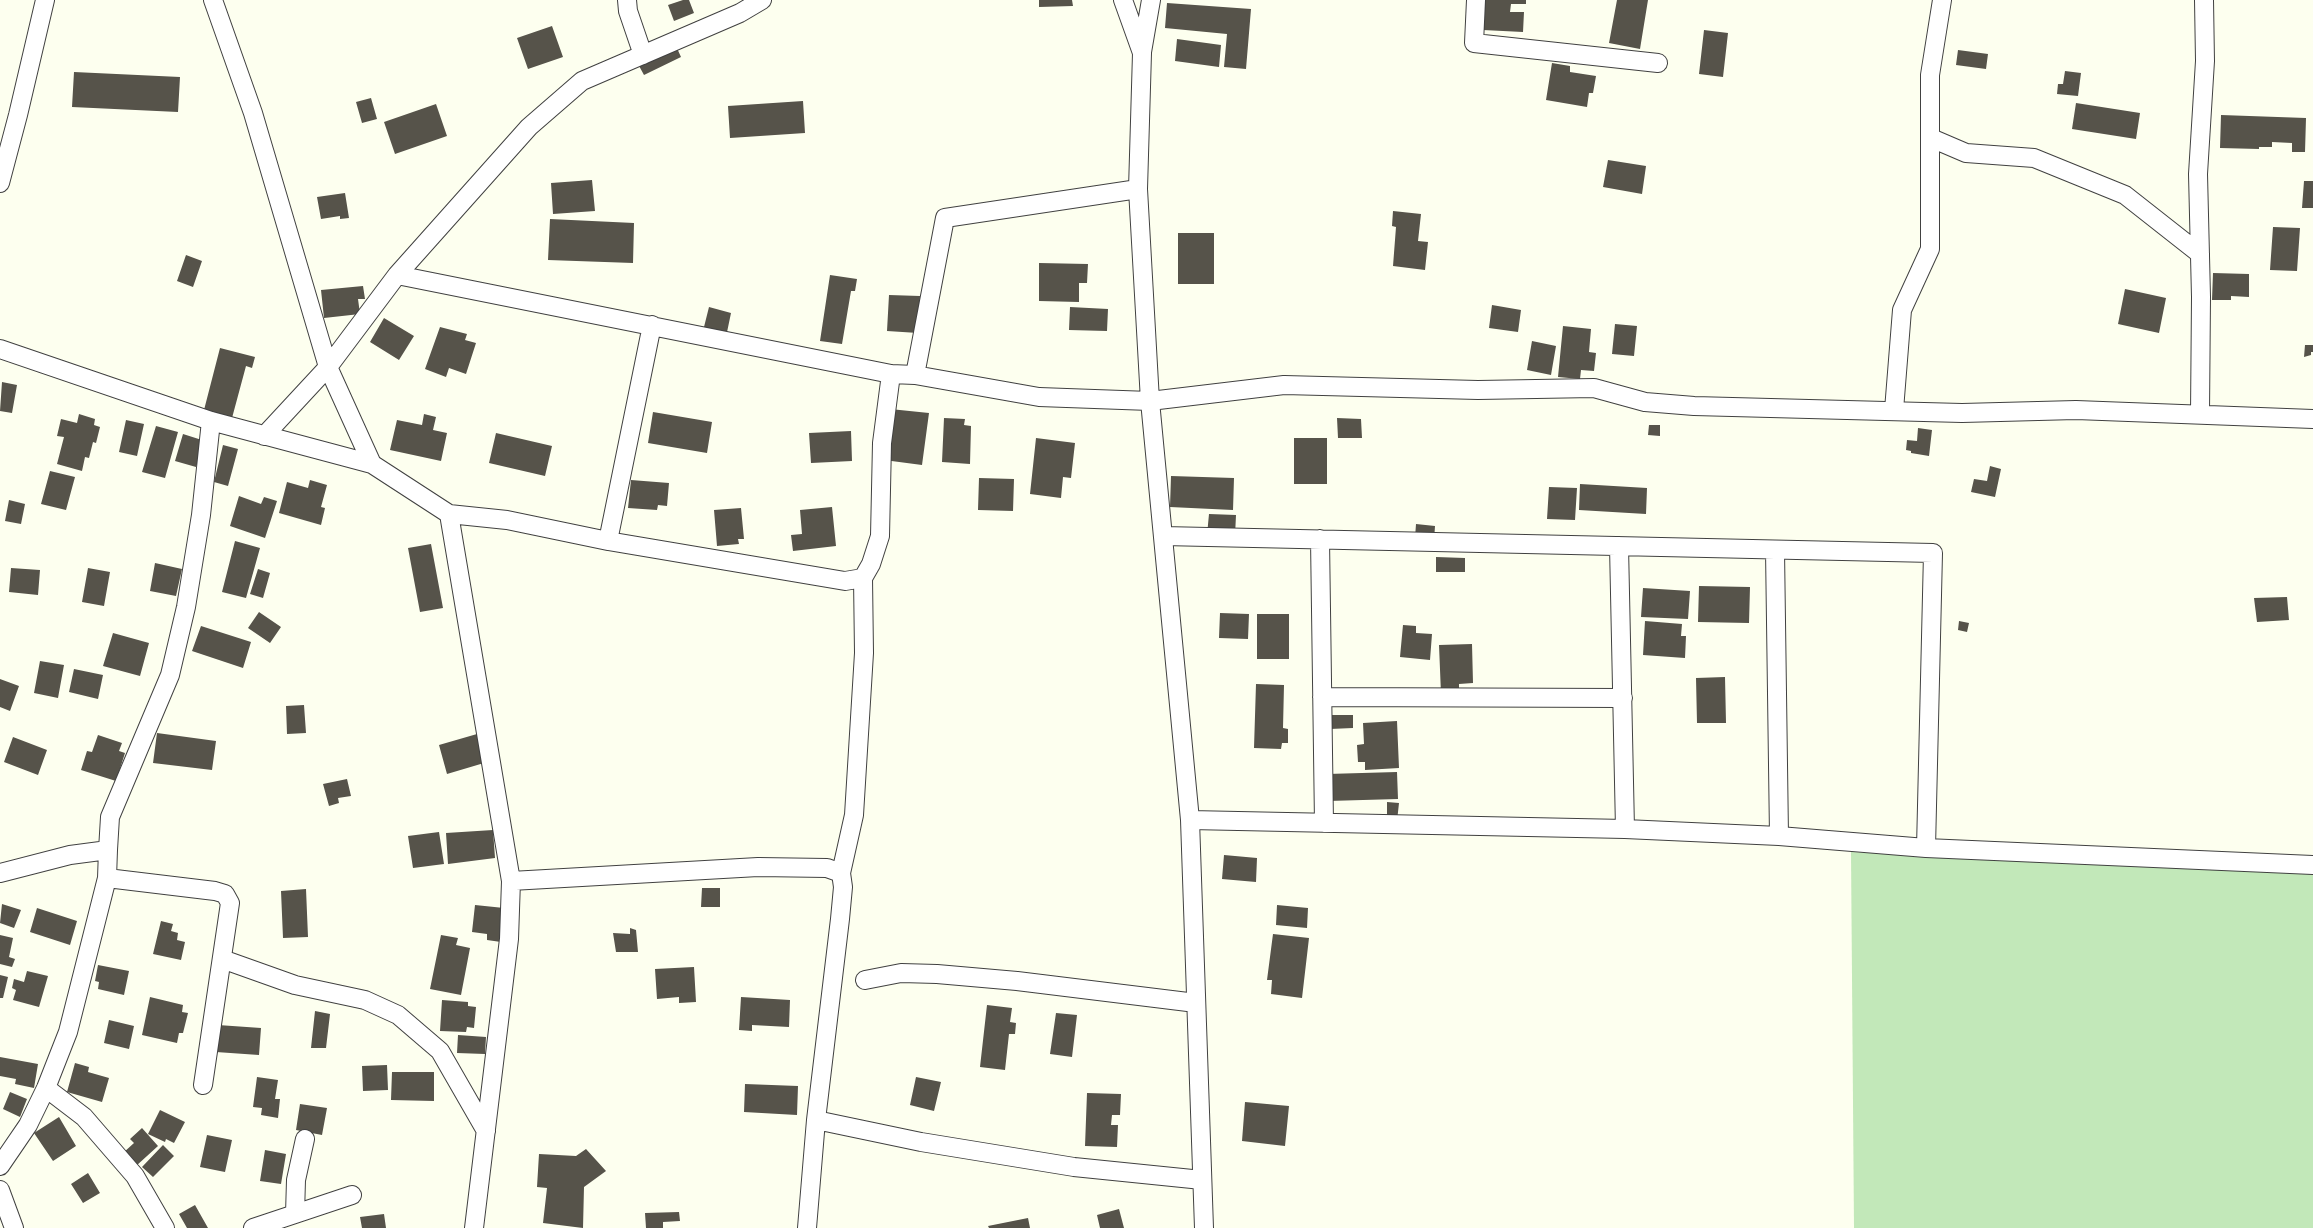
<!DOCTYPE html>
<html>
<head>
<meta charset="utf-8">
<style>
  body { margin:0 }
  canvas { display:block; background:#fdffef }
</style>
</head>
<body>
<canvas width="2313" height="1228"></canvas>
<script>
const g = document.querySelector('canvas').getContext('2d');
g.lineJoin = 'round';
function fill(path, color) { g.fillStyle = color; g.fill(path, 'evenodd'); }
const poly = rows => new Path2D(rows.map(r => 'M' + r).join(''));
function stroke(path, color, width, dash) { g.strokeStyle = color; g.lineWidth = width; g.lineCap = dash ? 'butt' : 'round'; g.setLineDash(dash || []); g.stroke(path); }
fill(poly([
  [1851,852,2313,873,2313,1228,1854,1228]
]), '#c2e8b9');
fill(poly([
  [683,0,689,0,694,13,674,21,668,5],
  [1039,0,1072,0,1073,6,1039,7],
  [1484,0,1526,0,1526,4,1511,4,1510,12,1524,12,1523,32,1483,30],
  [1617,0,1648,0,1640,49,1609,43],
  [1167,3,1251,9,1246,69,1224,67,1227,34,1165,28],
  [552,26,563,57,528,69,517,38],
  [1704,30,1728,33,1723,77,1699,74],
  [1177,39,1221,45,1219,67,1175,61],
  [676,46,681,57,644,75,638,64],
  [1958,50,1988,54,1986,69,1956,65],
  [1552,63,1570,66,1570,72,1596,76,1593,93,1589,93,1587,107,1546,100],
  [2065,71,2081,73,2078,96,2057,94,2058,84,2063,84],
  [74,72,180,77,178,112,72,107],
  [371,98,377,119,362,123,356,102],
  [803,101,805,133,730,138,728,106],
  [2076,103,2140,113,2136,139,2072,129],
  [436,104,447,136,395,154,384,122],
  [2221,115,2306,118,2305,152,2292,152,2292,143,2272,142,2272,147,2259,147,2259,149,2220,148],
  [1608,160,1646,166,1642,194,1603,187],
  [592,180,595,211,553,214,551,183],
  [2304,181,2313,181,2313,208,2302,208],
  [345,193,349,218,340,219,340,216,321,219,317,197],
  [1393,211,1421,214,1418,241,1428,242,1425,270,1393,266,1396,227,1392,226],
  [550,219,634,223,633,263,548,260],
  [2273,227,2300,228,2297,271,2270,270],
  [1178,233,1214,233,1214,284,1178,284],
  [186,255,202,261,193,287,177,281],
  [1039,263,1088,264,1087,283,1079,283,1079,302,1039,301],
  [2213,273,2249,274,2249,297,2231,296,2231,300,2212,300],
  [830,275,857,279,855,291,851,291,842,344,820,341],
  [363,286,365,299,358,299,360,314,324,318,321,290],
  [2125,289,2166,298,2159,333,2118,324],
  [889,295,920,296,918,333,887,331],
  [1492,305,1521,310,1518,332,1489,328],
  [709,307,731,313,726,337,703,331],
  [1070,307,1108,309,1107,331,1069,330],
  [384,318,414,336,399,360,370,342],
  [1615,324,1637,326,1634,356,1612,354],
  [1563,326,1591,329,1589,352,1596,353,1594,371,1581,370,1580,379,1558,377],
  [440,327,467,334,465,340,476,343,466,374,449,368,446,377,425,369],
  [1532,341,1556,346,1551,375,1527,370],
  [2305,345,2313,345,2313,352,2311,352,2311,355,2304,357],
  [220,348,255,357,252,368,246,366,232,418,204,410],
  [2,382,17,385,12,413,0,411],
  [890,409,929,413,922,465,884,460],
  [653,412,712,422,707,453,648,443],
  [79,414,95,419,94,425,100,427,96,443,93,442,89,458,85,457,82,471,57,464,64,437,57,436,61,419,77,423],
  [424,414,436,417,433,430,447,433,441,461,390,450,397,420,422,425],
  [944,418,965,419,964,425,971,426,970,464,942,462],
  [1337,418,1361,419,1362,438,1338,438],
  [126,420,144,424,137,456,119,452],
  [1649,425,1660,425,1660,436,1648,435],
  [156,426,178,432,165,478,142,472],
  [1918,428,1932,430,1929,456,1911,453,1911,451,1906,450,1907,440,1917,441],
  [851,431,852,461,811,463,809,433],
  [496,433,552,446,545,476,489,463],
  [183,434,205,441,196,467,175,461],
  [1036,438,1075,443,1071,478,1063,477,1061,498,1030,494],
  [1294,438,1327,438,1327,484,1294,484],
  [223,445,238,449,228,486,214,482],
  [1990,466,2001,469,1995,497,1971,492,1974,479,1987,481],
  [50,471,75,477,66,510,41,504],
  [1171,476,1234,478,1233,510,1170,507],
  [979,478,1014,479,1013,511,978,510],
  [310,480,327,485,321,507,325,508,321,525,279,513,287,482,308,488],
  [631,480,669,483,667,506,658,505,657,510,628,508],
  [1580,484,1647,488,1646,514,1579,510],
  [1549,487,1577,488,1575,520,1547,519],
  [239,496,261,504,264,497,277,501,265,538,230,526],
  [9,500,25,504,21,524,5,521],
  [832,507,836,546,793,551,791,535,802,534,800,510],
  [741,508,744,539,738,539,739,544,717,546,714,510],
  [1209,514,1236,515,1235,536,1207,535],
  [1416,524,1435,526,1434,541,1415,538],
  [235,541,260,548,246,598,222,592],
  [431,544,443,608,420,612,408,548],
  [1436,557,1465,558,1465,572,1436,572],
  [155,563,182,569,176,596,150,591],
  [11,568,40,570,38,595,9,592],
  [88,568,110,572,104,606,82,602],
  [258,569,270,573,263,598,250,594],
  [1699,586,1750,587,1749,623,1698,622],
  [1643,588,1690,591,1688,619,1641,617],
  [2287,597,2289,620,2257,622,2254,598],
  [259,612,281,627,270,643,248,628],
  [1220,613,1249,614,1248,639,1219,638],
  [1257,614,1289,614,1289,659,1257,659],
  [1645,621,1682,624,1681,636,1686,636,1685,658,1643,655],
  [1959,621,1969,623,1967,632,1958,630],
  [1403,625,1416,626,1416,633,1432,634,1430,660,1400,657],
  [201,626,251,642,243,668,192,651],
  [113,633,149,643,140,676,103,666],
  [1472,644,1473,683,1459,684,1459,693,1441,694,1439,645],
  [40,661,64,665,58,698,34,693],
  [74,669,103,675,98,699,69,692],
  [1725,677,1726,723,1697,723,1696,678],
  [0,679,19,686,10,711,0,707],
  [1256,684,1284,685,1283,728,1288,729,1288,743,1282,743,1281,749,1254,748],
  [304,705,306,733,287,734,286,706],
  [1330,715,1353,715,1353,728,1330,729],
  [1397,721,1399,768,1365,770,1365,762,1358,762,1357,745,1364,744,1363,723],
  [157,733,216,741,212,770,153,763],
  [477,734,484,763,447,774,439,745],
  [98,735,122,743,119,751,125,753,116,781,81,770,87,751,92,752],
  [13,737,47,750,38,775,4,762],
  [1397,772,1398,799,1328,801,1327,774],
  [347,779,351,796,338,798,339,803,329,806,323,784],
  [1387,802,1399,803,1397,821,1387,820],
  [493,830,495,858,448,864,446,833],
  [439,832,444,864,413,868,408,836],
  [1224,855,1257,858,1256,882,1222,879],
  [702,888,720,888,720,907,701,907],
  [306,889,308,937,283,938,281,891],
  [2,904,21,910,14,928,0,923],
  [475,905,504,908,501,942,487,940,487,934,472,932],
  [1277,905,1308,908,1307,928,1276,925],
  [37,908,77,921,70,945,30,932],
  [161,921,173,924,171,931,178,933,177,940,185,942,181,960,153,954],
  [630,928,636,930,638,952,616,952,613,933,630,934],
  [1273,934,1309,938,1302,998,1271,994,1272,980,1267,980],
  [0,935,13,938,9,957,15,959,12,967,0,964],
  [441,935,458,938,456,945,470,948,461,995,430,989],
  [98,965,129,971,124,995,98,989,99,982,95,981],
  [694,967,696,1002,679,1003,679,997,657,999,655,969],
  [27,971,48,976,39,1007,13,1000,16,990,12,988,14,979,24,982],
  [0,975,8,977,3,998,0,998],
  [150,997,183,1005,182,1012,188,1013,183,1033,179,1033,177,1043,142,1035],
  [741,997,790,1000,789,1027,752,1025,752,1031,739,1030],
  [442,1000,468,1002,468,1006,476,1007,474,1028,467,1027,466,1032,440,1031],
  [987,1005,1012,1008,1010,1022,1016,1023,1015,1034,1009,1034,1005,1070,980,1067],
  [315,1011,330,1014,326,1048,311,1048],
  [1056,1013,1077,1015,1072,1057,1050,1054],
  [109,1020,134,1026,129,1049,104,1043],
  [218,1025,261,1028,259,1055,216,1052],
  [458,1035,486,1037,485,1054,457,1053],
  [0,1057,38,1064,34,1088,15,1084,16,1079,0,1076],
  [75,1063,89,1067,88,1072,109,1078,102,1102,67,1092],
  [387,1065,388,1090,363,1091,362,1066],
  [392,1072,434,1072,434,1101,391,1100],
  [257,1077,278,1080,275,1099,280,1099,278,1118,261,1115,262,1108,253,1107],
  [916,1077,941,1082,934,1111,910,1105],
  [745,1084,798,1086,797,1115,744,1112],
  [10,1092,27,1099,20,1117,3,1109],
  [1087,1093,1121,1094,1120,1115,1112,1115,1111,1125,1118,1125,1117,1147,1085,1146],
  [1245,1102,1289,1106,1285,1146,1242,1141],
  [300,1104,327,1108,322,1135,296,1130],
  [160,1110,185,1122,174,1143,166,1139,165,1142,148,1134],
  [59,1117,76,1146,53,1161,34,1133],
  [142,1128,158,1146,136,1166,123,1153,134,1143,130,1139],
  [207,1135,232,1140,225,1172,200,1167],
  [163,1145,174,1156,153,1177,142,1167],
  [586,1149,606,1171,584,1187,583,1228,543,1223,547,1188,537,1187,539,1154,576,1156],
  [265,1150,286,1154,281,1184,260,1181],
  [88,1173,100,1193,83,1203,71,1184],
  [195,1205,208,1228,187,1228,179,1214],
  [1119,1209,1124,1228,1100,1228,1097,1215],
  [679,1212,680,1221,663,1222,663,1228,646,1228,645,1213],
  [384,1214,386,1228,362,1228,360,1217],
  [1028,1218,1030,1228,989,1228,988,1226]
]), '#56534a');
const street = poly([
  [213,0,253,113,328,367,372,464],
  [627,0,628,11,643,55],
  [1123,0,1142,53,1138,189,1150,401,1190,820,1204,1228],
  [1476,0,1474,43,1658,63],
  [1142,52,1151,0],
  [1931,138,1966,153,2034,158,2125,195,2200,254],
  [0,183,18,115,45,0],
  [397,275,891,374,915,375,1039,397,1150,401,1284,385,1478,390,1594,388,1645,402,1694,406,1962,413,2076,410,2313,419],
  [652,325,608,541,845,581,863,578,871,564,880,536,882,443,891,374],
  [0,349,211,421,372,464,449,514,507,520,608,541],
  [915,375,945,218,1138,189],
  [1894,410,1902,310,1930,249,1930,75,1942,0],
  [2200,413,2201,297,2198,174,2205,61,2204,0],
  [264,436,328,367,397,275,529,127,582,81,740,13,762,0],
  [449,514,511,881,509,939,474,1228],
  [1163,536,1933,553,1926,848],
  [1320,539,1324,823],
  [1619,546,1625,829],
  [1775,550,1779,836],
  [1322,697,1623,698],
  [1190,820,1625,829,1779,836,1926,848,2313,865],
  [0,873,70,855,108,850,110,817,170,675,186,607,201,515,211,421],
  [841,873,854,815,864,653,863,578],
  [107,878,215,891,225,894,230,903,203,1085],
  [511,881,758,867,827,868,841,873,843,887,840,919,816,1120,807,1228],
  [222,959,295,985,365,1000,398,1015,440,1051,486,1131],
  [865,980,901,973,937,974,1017,981,1196,1003],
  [46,1088,84,1117,135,1176,165,1228],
  [816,1120,921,1142,1074,1167,1202,1180],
  [0,1166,28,1125,46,1088,68,1032,107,878,108,850],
  [0,1190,14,1228],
  [295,1214,296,1180,305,1139],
  [253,1228,352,1195]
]);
stroke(street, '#414141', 20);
stroke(street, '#fff', 18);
</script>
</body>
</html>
